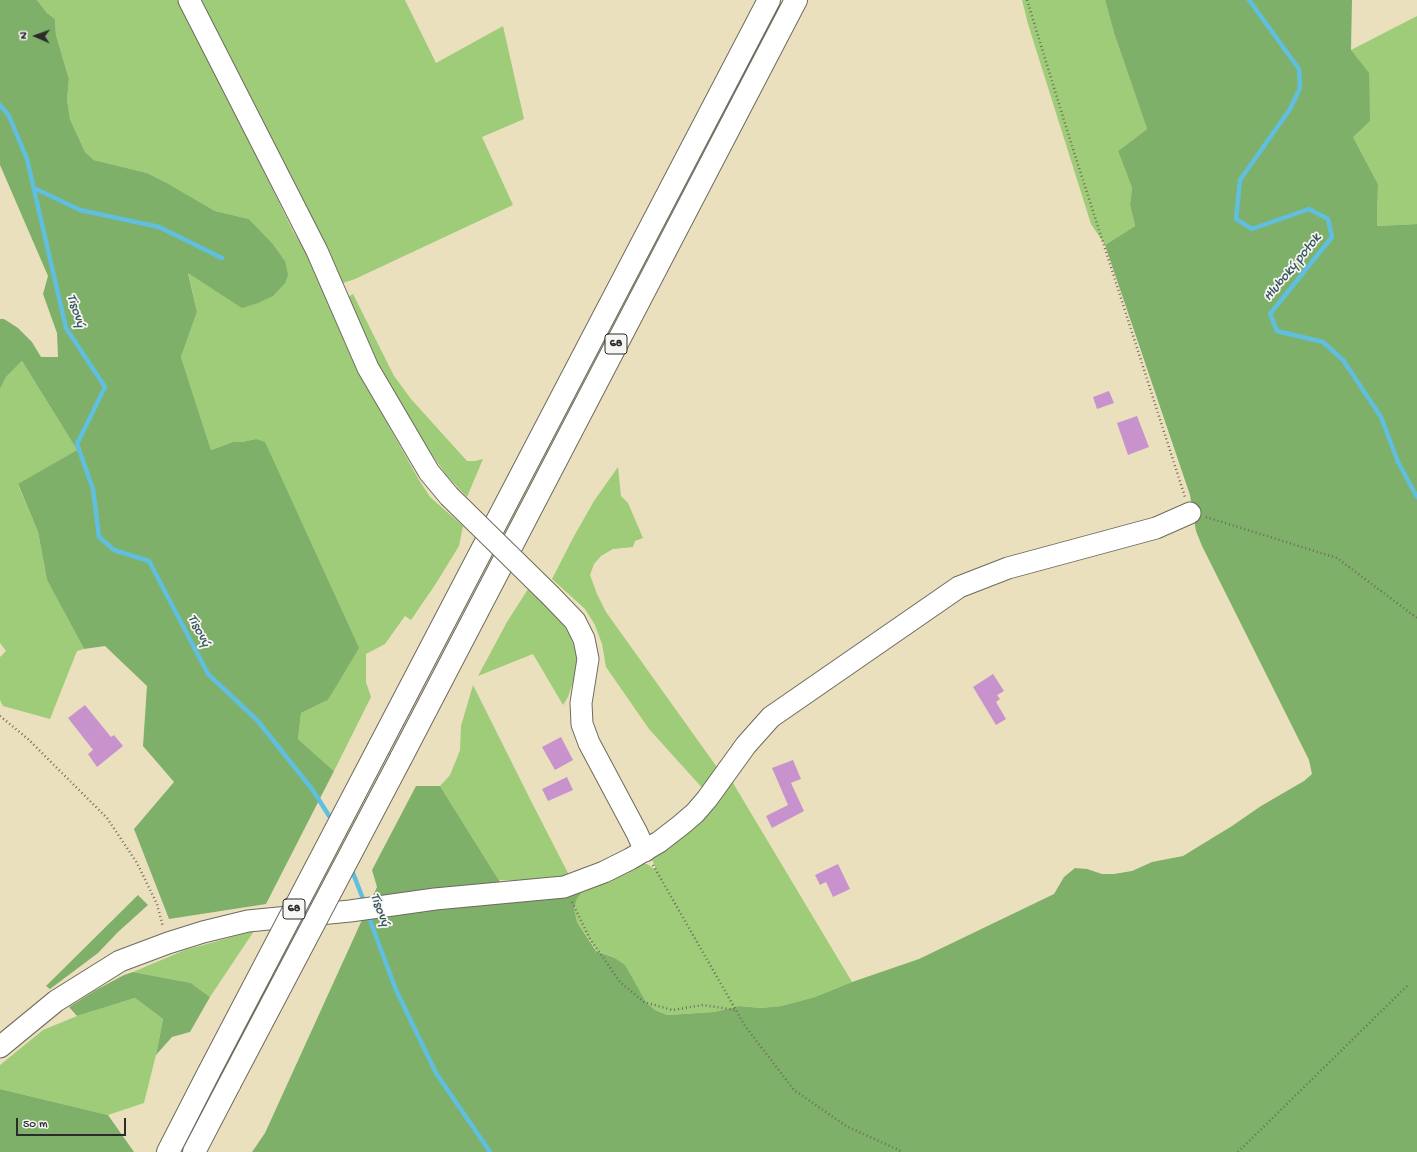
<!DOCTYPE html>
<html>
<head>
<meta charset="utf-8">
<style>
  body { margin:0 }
  #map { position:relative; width:1417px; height:1152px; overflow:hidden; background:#eae0bd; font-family:"Gochi Hand",sans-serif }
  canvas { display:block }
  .north { position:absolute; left:16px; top:16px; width:40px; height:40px; -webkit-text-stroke:3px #f6f6f2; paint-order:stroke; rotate:272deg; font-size:11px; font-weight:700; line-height:16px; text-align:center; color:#2b2b2b }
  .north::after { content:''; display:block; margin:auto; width:14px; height:18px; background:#2b2b2b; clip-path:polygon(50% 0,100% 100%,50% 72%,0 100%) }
  .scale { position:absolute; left:16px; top:1118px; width:110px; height:18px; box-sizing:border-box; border:2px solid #2b2b2b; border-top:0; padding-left:5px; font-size:12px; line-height:14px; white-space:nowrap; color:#2b2b2b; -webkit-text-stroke:3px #f6f6f2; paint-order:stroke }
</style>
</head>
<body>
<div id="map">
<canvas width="1417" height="1152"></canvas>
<div class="north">N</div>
<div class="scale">50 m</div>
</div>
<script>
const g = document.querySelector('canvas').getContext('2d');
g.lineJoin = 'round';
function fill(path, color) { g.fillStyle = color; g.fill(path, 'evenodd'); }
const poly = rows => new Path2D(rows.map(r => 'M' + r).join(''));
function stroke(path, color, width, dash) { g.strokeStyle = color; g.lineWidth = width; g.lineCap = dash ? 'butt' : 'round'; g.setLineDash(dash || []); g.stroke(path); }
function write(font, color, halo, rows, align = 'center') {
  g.font = font + ' "Gochi Hand",sans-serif'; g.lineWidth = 3.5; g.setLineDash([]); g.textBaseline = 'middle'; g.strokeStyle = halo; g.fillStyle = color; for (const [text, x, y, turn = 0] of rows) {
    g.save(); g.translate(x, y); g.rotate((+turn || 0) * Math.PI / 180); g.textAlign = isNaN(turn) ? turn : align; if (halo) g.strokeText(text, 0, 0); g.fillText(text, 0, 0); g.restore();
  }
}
fill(poly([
  [37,0,180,0,293,231,313,264,346,345,364,382,419,480,430,497,463,526,459,546,435,585,411,620,405,616,385,644,366,654,366,682,371,697,334,771,298,739,301,713,328,700,358,647,256,439,242,442,233,442,211,450,181,357,197,312,188,272,285,261,273,244,249,219,215,211,167,183,147,173,94,160,85,152,70,119,67,99,69,79,56,35,55,19,47,13],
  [196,0,405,0,436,63,503,26,524,119,482,137,513,205,355,279,343,283,338,280],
  [1022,0,1105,0,1114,33,1147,129,1118,151,1132,188,1130,205,1135,226,1105,245,1091,224,1028,24],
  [1417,16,1417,224,1377,226,1378,184,1353,137,1351,50],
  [353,294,394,376,411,399,467,461,475,461,483,459,467,497,447,476,422,441,383,377,346,298],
  [22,361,77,450,18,485,38,532,47,580,84,649,77,651,50,719,3,706,0,700,0,657,6,651,0,643,0,389,6,377],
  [618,467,621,496,628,503,643,538,635,541,633,547,613,549,601,556,594,564,590,575,597,594,606,612,719,770,705,791,649,729,606,667,602,644,595,625,585,609,552,579,573,538,594,501],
  [528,589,562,622,570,636,577,654,575,676,568,697,563,705,533,654,478,676,507,622],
  [473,685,529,797,570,877,549,882,499,880,440,786,450,775,457,758,460,750,461,726],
  [730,778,852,982,815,997,781,1006,761,1008,739,1006,714,1012,667,1015,655,1010,646,1002,624,965,615,958,597,951,577,922,574,908,577,899,582,892,640,863,647,864,656,870,651,856],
  [254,931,210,997,191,983,133,972,185,950],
  [135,998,163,1019,156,1055,144,1103,108,1115,0,1089,0,1065,43,1030,77,1016]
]), '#9fcc79');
fill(poly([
  [0,0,37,0,47,13,55,19,56,35,69,79,67,99,70,119,85,152,94,160,147,173,167,183,215,211,249,219,273,244,285,261,288,275,285,283,273,296,258,303,242,308,188,273,197,312,181,357,211,450,233,442,242,442,256,439,265,442,359,648,328,700,301,713,298,739,334,771,266,904,169,919,134,829,174,782,143,746,147,686,105,646,84,649,47,580,38,532,18,484,77,450,22,361,6,377,0,389,0,319,4,319,18,328,32,342,41,357,58,357,57,333,43,294,48,276,0,165],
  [1105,0,1352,0,1351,50,1369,73,1370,121,1353,137,1378,184,1377,226,1417,224,1417,1152,252,1152,265,1133,377,887,372,870,416,786,440,786,512,901,582,892,577,899,574,908,577,922,596,951,615,958,625,965,646,1002,655,1010,667,1015,714,1012,739,1006,761,1008,781,1006,815,997,852,982,919,959,1054,894,1064,877,1075,868,1087,869,1102,874,1114,874,1132,871,1152,862,1183,856,1232,826,1261,806,1304,781,1312,774,1309,760,1202,546,1196,531,1190,495,1105,245,1135,226,1130,205,1132,188,1118,151,1147,129,1114,33],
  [138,895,148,905,118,932,98,953,50,989,46,986],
  [133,972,191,983,210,997,190,1032,172,1037,156,1055,163,1019,135,998,77,1016,69,1007,96,990,124,975],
  [0,1089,108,1115,134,1152,0,1152]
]), '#7fb069');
stroke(poly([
  [1249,0,1299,69,1300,88,1290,109,1240,180,1236,219,1252,229,1309,209,1328,219,1332,237,1270,314,1277,331,1323,342,1343,360,1381,417,1398,462,1417,497],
  [0,105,9,116,27,159,66,328,105,387,77,444,93,489,99,537,114,550,149,561,208,674,257,720,312,789,333,822],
  [34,188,80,210,159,227,222,258],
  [351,868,365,904],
  [368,915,396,990,436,1073,490,1152]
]), '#60bede', 4.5);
fill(poly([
  [1109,391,1114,403,1097,409,1093,397],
  [1137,416,1149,447,1128,455,1117,423],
  [993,674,1004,691,997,695,1000,699,996,702,1006,719,996,725,973,687],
  [85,705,111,737,114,735,123,746,97,767,88,754,93,750,68,718],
  [561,737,573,760,555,770,542,747],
  [793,760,801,779,791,783,804,811,772,828,766,816,788,805,772,768],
  [567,777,573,790,548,801,542,789],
  [838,864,850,889,833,897,826,882,820,885,815,875]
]), '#c893cd');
const minor = poly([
  [189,0,317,251,368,368,429,472,449,496],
  [551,596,575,621,584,639,588,659,581,703,582,724,589,743,637,833,645,851],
  [0,1047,56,1001,120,961,168,943,203,932,248,921,350,911,435,899,564,887,604,872,630,859,659,842,681,825,695,813,707,799,746,745,771,717,959,587,1008,568,1156,528,1190,513]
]);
const highway = poly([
  [379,747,769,0],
  [401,758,796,0],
  [168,1152,209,1072],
  [194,1152,230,1083]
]);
stroke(minor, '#6e6a5e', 23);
stroke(highway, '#6e6a5e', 24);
stroke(poly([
  [1027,0,1072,146,1185,497],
  [1206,517,1337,558,1417,618],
  [0,716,28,739,107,818,137,863,157,904,163,927],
  [653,865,745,1026,794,1090,846,1126,903,1152],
  [572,902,590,939,620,982,644,1002,672,1010,703,1005,736,1010],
  [1238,1152,1408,985]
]), '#6e6a5e', 2.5, [1, 3]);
stroke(minor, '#fff', 21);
stroke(highway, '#fff', 22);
const minorBridge = poly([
  [449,496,551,596]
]);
const highwayBridge = poly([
  [209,1072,379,747],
  [230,1083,401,758]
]);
stroke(minorBridge, '#6e6a5e', 23, []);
stroke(highwayBridge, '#6e6a5e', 24, []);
stroke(minorBridge, '#fff', 21);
stroke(highwayBridge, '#fff', 22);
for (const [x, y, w] of [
  [616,344,22],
  [294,909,22]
]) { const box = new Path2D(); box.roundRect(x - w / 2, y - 10, w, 20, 3); g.fillStyle = '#f6f6f2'; g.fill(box); stroke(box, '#2b2b2b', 1); }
write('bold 12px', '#2b2b2b', null, [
  ["68",616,344],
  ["68",294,909]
]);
write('italic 14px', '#3b5761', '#f6f6f2', [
  ["Hluboký potok",1293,268,-51],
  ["Tisový",75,311,72],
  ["Tisový",198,631,62],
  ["Tisový",379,910,70]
]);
</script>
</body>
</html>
